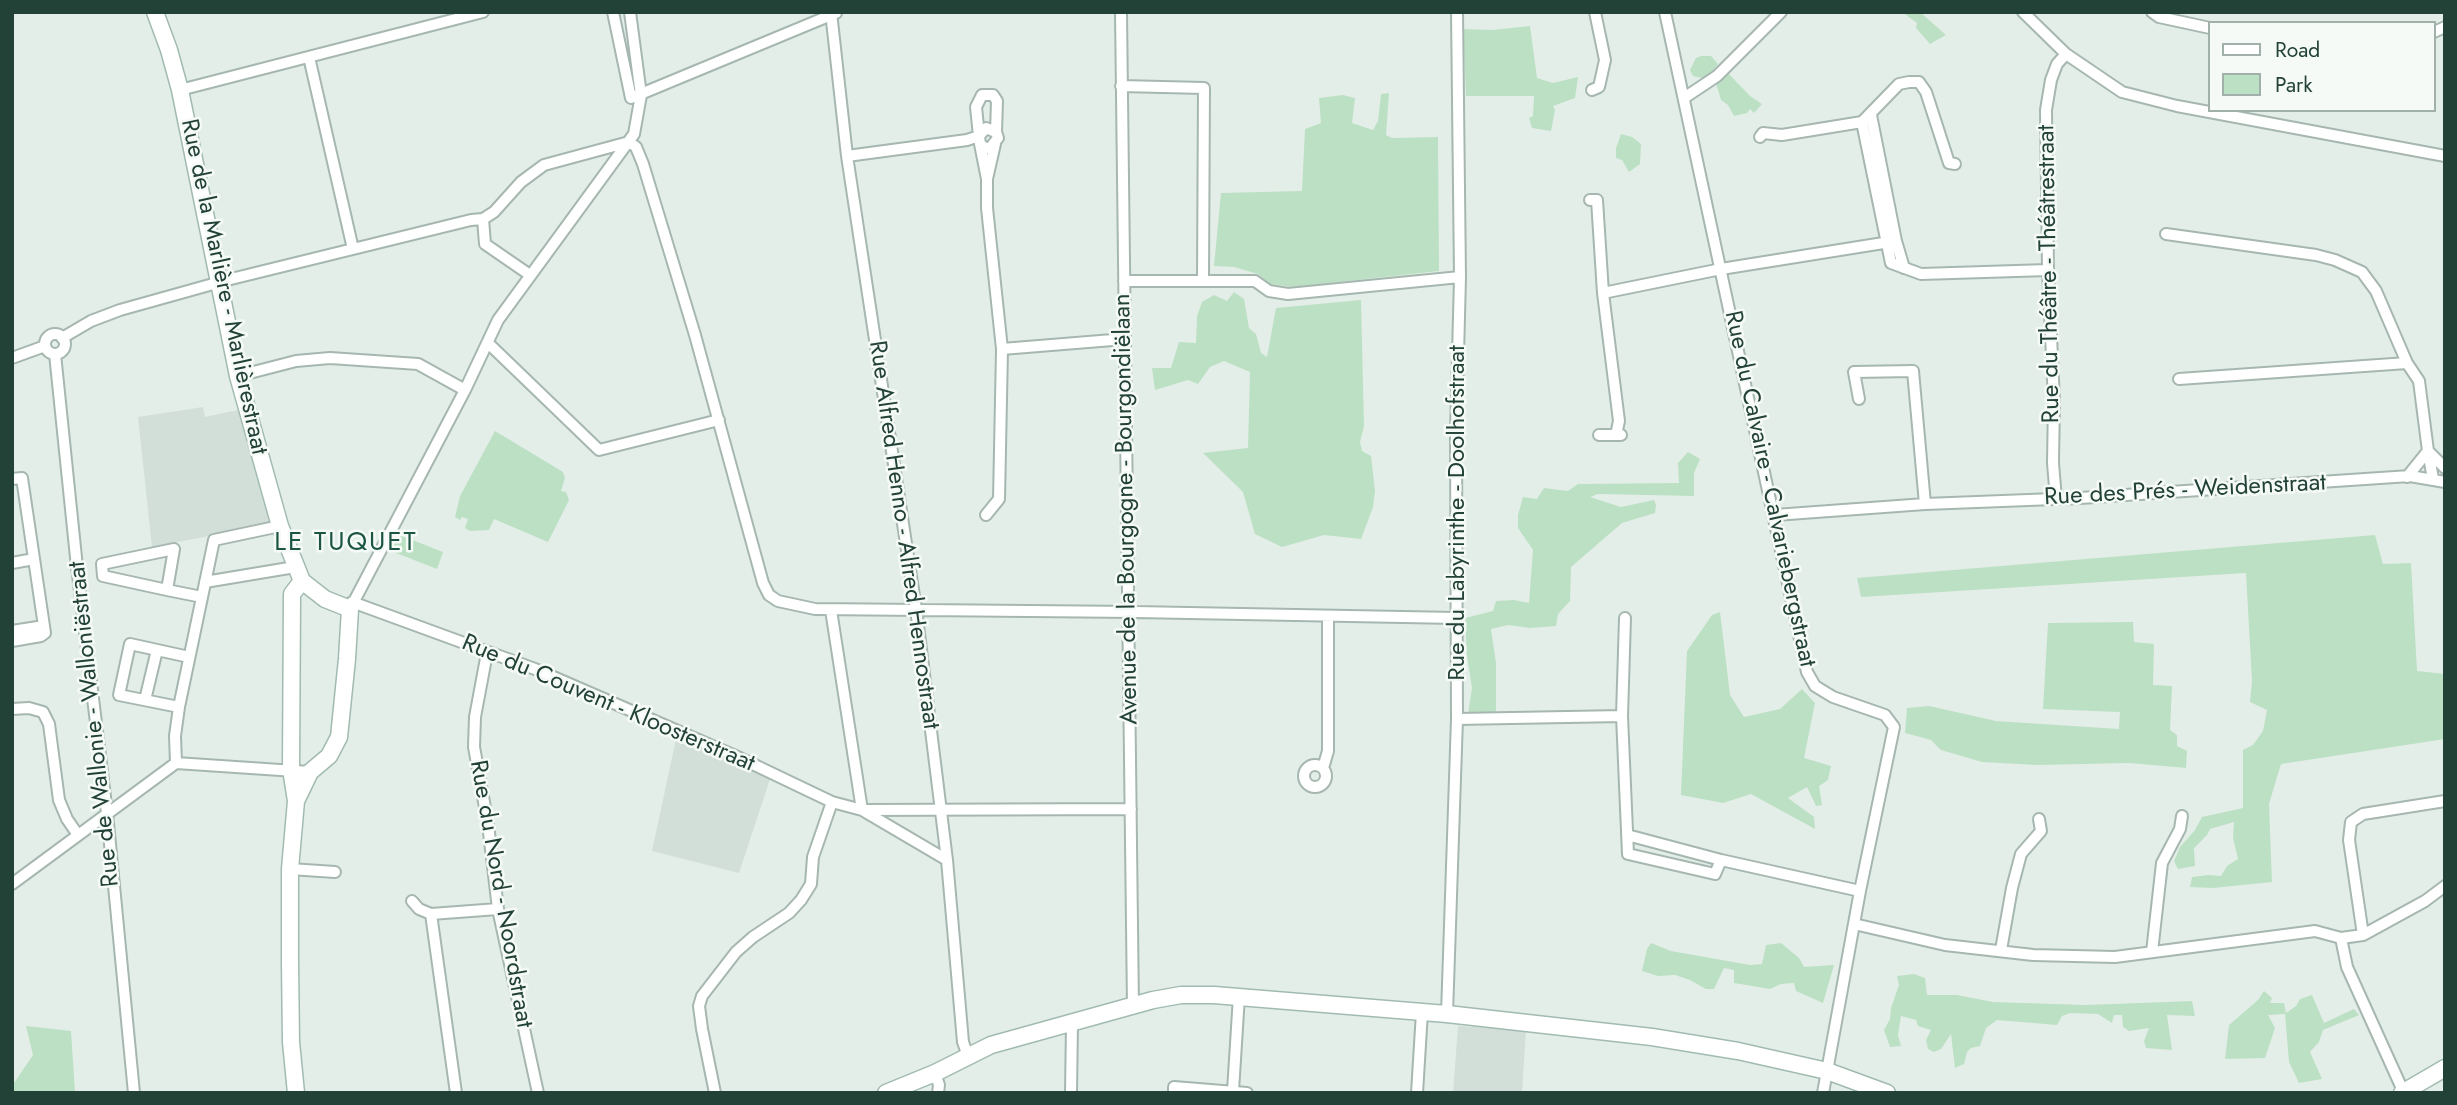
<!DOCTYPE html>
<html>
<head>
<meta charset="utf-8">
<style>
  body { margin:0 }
  #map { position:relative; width:2457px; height:1105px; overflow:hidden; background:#e4eee9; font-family:Jost,sans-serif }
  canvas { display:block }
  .frame { position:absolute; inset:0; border:14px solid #224137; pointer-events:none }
  .legend { position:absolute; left:2208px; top:21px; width:228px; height:91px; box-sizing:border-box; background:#f5faf7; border:2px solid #a1b0aa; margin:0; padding:9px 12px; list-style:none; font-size:21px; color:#224137 }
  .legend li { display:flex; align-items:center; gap:14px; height:35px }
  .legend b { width:35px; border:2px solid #a1b0aa }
</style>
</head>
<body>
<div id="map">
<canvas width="2457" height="1105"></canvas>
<div class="frame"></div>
<ul class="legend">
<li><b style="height:9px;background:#fff"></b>Road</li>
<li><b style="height:19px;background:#bce0c3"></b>Park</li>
</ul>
</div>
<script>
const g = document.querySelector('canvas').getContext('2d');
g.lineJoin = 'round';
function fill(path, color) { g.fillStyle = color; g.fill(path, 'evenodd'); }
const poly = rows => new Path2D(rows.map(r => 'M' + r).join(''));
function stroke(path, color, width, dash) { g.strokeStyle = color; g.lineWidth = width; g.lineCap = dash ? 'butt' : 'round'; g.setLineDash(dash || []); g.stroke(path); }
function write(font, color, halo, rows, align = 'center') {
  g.font = font + ' Jost,sans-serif'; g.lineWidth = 5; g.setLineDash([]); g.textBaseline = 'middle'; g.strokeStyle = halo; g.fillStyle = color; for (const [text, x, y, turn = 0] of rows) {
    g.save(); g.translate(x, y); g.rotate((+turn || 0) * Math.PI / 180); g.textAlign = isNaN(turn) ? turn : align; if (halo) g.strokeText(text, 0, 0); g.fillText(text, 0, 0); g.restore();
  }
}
fill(poly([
  [203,407,205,417,238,410,271,524,152,547,138,417],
  [678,730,771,776,739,873,652,851],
  [1458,1026,1526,1030,1522,1093,1453,1093]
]), '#d2ded8');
fill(poly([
  [1902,12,1920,12,1946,35,1930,44,1916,28,1917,23],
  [1530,26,1537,78,1553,83,1578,77,1575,98,1553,106,1555,110,1551,131,1532,128,1529,118,1533,116,1534,96,1466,96,1463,29,1492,30],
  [1701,56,1711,56,1718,64,1706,79,1693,76,1690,70,1696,58],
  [1727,72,1750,96,1762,104,1754,113,1750,109,1747,113,1734,116,1728,105,1721,100,1716,83],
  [1389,93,1386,135,1392,138,1438,137,1439,271,1293,287,1271,284,1258,274,1234,267,1214,266,1221,193,1302,191,1305,129,1321,123,1319,98,1343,95,1355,98,1352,123,1373,130,1378,121,1381,94],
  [1621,134,1632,137,1641,144,1640,164,1629,172,1622,160,1616,158,1616,148],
  [1234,292,1244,299,1249,328,1256,334,1261,353,1267,357,1276,308,1361,300,1364,426,1360,442,1362,451,1371,456,1375,491,1373,507,1361,539,1324,535,1282,547,1255,534,1243,492,1203,453,1248,448,1250,372,1224,361,1210,367,1198,384,1188,380,1155,390,1152,368,1171,368,1179,342,1196,343,1197,316,1202,302,1214,295,1227,301],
  [495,431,563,472,565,478,561,491,566,492,569,500,548,542,494,519,489,530,470,531,465,528,468,519,462,517,460,520,455,517,460,496],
  [1688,452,1700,459,1694,473,1694,496,1598,494,1590,497,1621,507,1654,500,1656,505,1655,513,1622,523,1571,567,1570,601,1558,614,1556,626,1530,628,1508,625,1491,629,1496,663,1496,712,1468,714,1472,688,1467,656,1465,618,1493,611,1496,601,1514,600,1529,603,1533,550,1518,528,1518,515,1523,497,1537,499,1544,488,1568,491,1578,484,1679,483,1678,463],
  [397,534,443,552,437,569,391,551],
  [2375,535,2383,564,2411,563,2417,671,2445,674,2445,739,2281,764,2269,804,2272,882,2213,888,2190,887,2192,877,2208,875,2221,876,2227,866,2238,859,2233,838,2234,822,2210,829,2207,835,2194,848,2195,866,2178,869,2174,861,2180,847,2195,830,2202,817,2243,808,2243,750,2253,745,2263,731,2267,710,2250,702,2252,681,2246,573,1861,597,1857,578],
  [1720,612,1730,695,1744,717,1780,709,1802,689,1815,703,1804,758,1831,766,1828,780,1819,786,1822,805,1816,806,1807,787,1788,798,1814,817,1815,829,1751,794,1723,803,1681,795,1687,651,1712,615],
  [2133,622,2134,642,2154,644,2153,685,2172,686,2170,730,2177,735,2177,746,2187,751,2186,768,2130,763,2037,765,1982,762,1941,750,1931,740,1905,733,1907,708,1929,706,1996,721,2119,729,2120,712,2043,709,2048,623],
  [1651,943,1671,951,1750,965,1762,964,1766,945,1781,943,1799,958,1804,967,1834,965,1823,1003,1796,991,1794,983,1781,984,1770,989,1734,983,1734,970,1724,968,1714,989,1706,989,1690,980,1675,975,1658,976,1642,971,1647,949],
  [1914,974,1925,978,1927,995,1957,995,1993,1002,2086,1005,2192,1001,2195,1016,2167,1015,2172,1050,2146,1048,2144,1041,2149,1028,2129,1031,2123,1027,2122,1015,2114,1015,2112,1023,2098,1014,2070,1013,2062,1016,2057,1025,1997,1020,1986,1028,1980,1046,1971,1048,1967,1052,1964,1064,1955,1068,1951,1034,1941,1049,1934,1052,1928,1049,1926,1040,1931,1030,1918,1026,1916,1020,1901,1016,1898,1035,1901,1046,1890,1047,1884,1030,1890,1019,1891,1008,1899,985,1897,976],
  [2264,991,2272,998,2270,1003,2284,1003,2286,1013,2296,1006,2300,999,2312,995,2324,1023,2354,1009,2359,1015,2323,1030,2319,1042,2310,1052,2322,1079,2299,1083,2289,1062,2285,1014,2268,1015,2275,1028,2265,1058,2225,1059,2229,1025,2258,1000],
  [26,1026,71,1031,75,1093,12,1093,12,1086,33,1055]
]), '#bce0c3');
const street = poly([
  [613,12,631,98,836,13],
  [831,12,847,156,916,609,947,860,963,1042,968,1056],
  [1121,12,1133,1005],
  [1665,12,1807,672,1815,686,1833,697,1885,715,1894,727,1860,891,1823,1093],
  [2023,12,2066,54,2122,92,2177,106,2445,156],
  [2152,12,2159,17,2210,28],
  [2434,32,2445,27],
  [309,57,353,249],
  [1121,86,1204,88,1203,280],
  [180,90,483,12],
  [1592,90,1599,87,1605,60,1595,12],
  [1684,98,1717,76,1781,12],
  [1871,115,1896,241,1904,268],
  [1862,122,1891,263,1921,274,2048,270],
  [1760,137,1763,133,1782,135,1862,122,1899,84,1909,82,1919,82,1926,92,1949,163,1955,164],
  [629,142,636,147,643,164,695,335,763,583,769,595,778,601,815,609,1135,612,1456,618],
  [980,144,987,179,995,144],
  [847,156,967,140,979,136,986,128,996,132,998,138,990,148,985,148,980,144,979,136,976,107,982,95,993,95,997,101,996,132],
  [1590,200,1597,200,1603,293,1619,421,1616,435],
  [483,219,485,244,530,275],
  [2166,234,2316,255,2335,260,2362,272,2376,291,2407,363,2419,381,2428,451,2407,477],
  [1124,281,1255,281,1269,291,1288,294,1460,277],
  [1603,293,1721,269,1896,241],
  '45 344a10 10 0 1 1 20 0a10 10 0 1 1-20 0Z',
  [62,338,91,321,120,310,231,279,471,220,483,219,494,212,521,182,544,165,629,142],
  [488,343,599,450,719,420],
  [1002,349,1125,339],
  [55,354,77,567,107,813,134,1093],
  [12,358,45,346],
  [238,376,296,361,330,358,418,364,465,390],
  [2179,379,2407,363],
  [1859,399,1854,372,1913,371,1925,504],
  [1599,435,1621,435],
  [12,479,22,478,45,633,41,636,12,641],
  [2433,479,2428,451,2445,468],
  [2056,499,2053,463,2054,401,2048,270,2046,110,2051,80,2057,64,2066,54],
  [986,515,999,499,1002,349,987,208,987,179],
  [1775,515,1925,504,2080,498,2410,476,2445,482],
  [12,563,34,559],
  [205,582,295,567],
  [167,590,103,576,102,564,174,549,167,590,202,597],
  [352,602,535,669,740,758,832,802,862,810,947,860],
  [350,609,465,390,498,320,634,134,641,95,630,12],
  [831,610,862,810],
  [12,631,44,626],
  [487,653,475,717,474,747,488,824,498,909,538,1093],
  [145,700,157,650],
  [179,707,119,695,130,644,189,657],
  [12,709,29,708,43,712,49,724,59,800,67,819,78,835],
  [1622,716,1628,854,1715,874,1721,860],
  [1457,719,1622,716,1625,618],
  [176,763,175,736,179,707,214,540,280,526],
  '1304 776a11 11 0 1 1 22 0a11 11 0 1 1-22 0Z',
  [1323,768,1328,751,1328,616],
  [865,810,1131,809],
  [1627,835,1721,860,1860,891],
  [290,869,335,872],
  [12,884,176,763,310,772],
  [412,901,419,909,431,914,498,909],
  [431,914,456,1093],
  [1854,924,1945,945,2033,955,2115,957,2315,931,2341,938,2363,935,2425,901,2445,886],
  [2363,935,2349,840,2351,822,2363,814,2445,801],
  [2341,938,2347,967,2404,1093],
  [2001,950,2012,888,2021,854,2041,831,2039,819],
  [2152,952,2162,863,2180,829,2182,816],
  [1447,1014,1457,719,1456,433,1460,277,1457,12],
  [935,1073,939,1085,938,1093],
  [1233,1091,1239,996],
  [715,1093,702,1029,699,1006,702,996,736,952,753,937,789,913,801,900,811,884,813,857,832,802],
  [1071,1093,1072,1023],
  [1174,1093,1174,1087,1247,1093],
  [1417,1093,1422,1012]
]);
const secondary = poly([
  [155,12,169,50,180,90,238,376,280,526,302,581,325,599,350,609,347,659,339,737,329,756,310,772,296,801,290,869,290,962,291,1042,296,1093],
  [296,801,291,769,292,594,302,581],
  [886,1093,935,1073,991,1045,1153,1000,1181,995,1214,995,1447,1014,1652,1037,1738,1051,1827,1071,1887,1093],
  [2402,1093,2445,1068]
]);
stroke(street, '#a6b7b0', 14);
stroke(secondary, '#a1bbb0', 19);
stroke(street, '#fff', 10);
stroke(secondary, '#fff', 16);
write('24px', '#224137', '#f5faf7', [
  ["Rue du Théâtre - Théâtrestraat",2050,274,-91],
  ["Rue de la Marlière - Marlièrestraat",223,287,78],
  ["Rue du Calvaire - Calvariebergstraat",1769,489,78],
  ["Rue des Prés - Weidenstraat",2185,491,-3],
  ["Avenue de la Bourgogne - Bourgondiëlaan",1127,509,-91],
  ["Rue du Labyrinthe - Doolhofstraat",1458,513,-90],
  ["Rue Alfred Henno - Alfred Hennostraat",903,535,82],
  ["Rue du Couvent - Kloosterstraat",608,704,23],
  ["Rue de Wallonie - Walloniëstraat",95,724,-96],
  ["Rue du Nord - Noordstraat",500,894,80]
]);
g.letterSpacing = '2px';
write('26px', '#1c5544', '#f5faf7', [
  ["LE TUQUET",346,544]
]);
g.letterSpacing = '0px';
</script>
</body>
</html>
